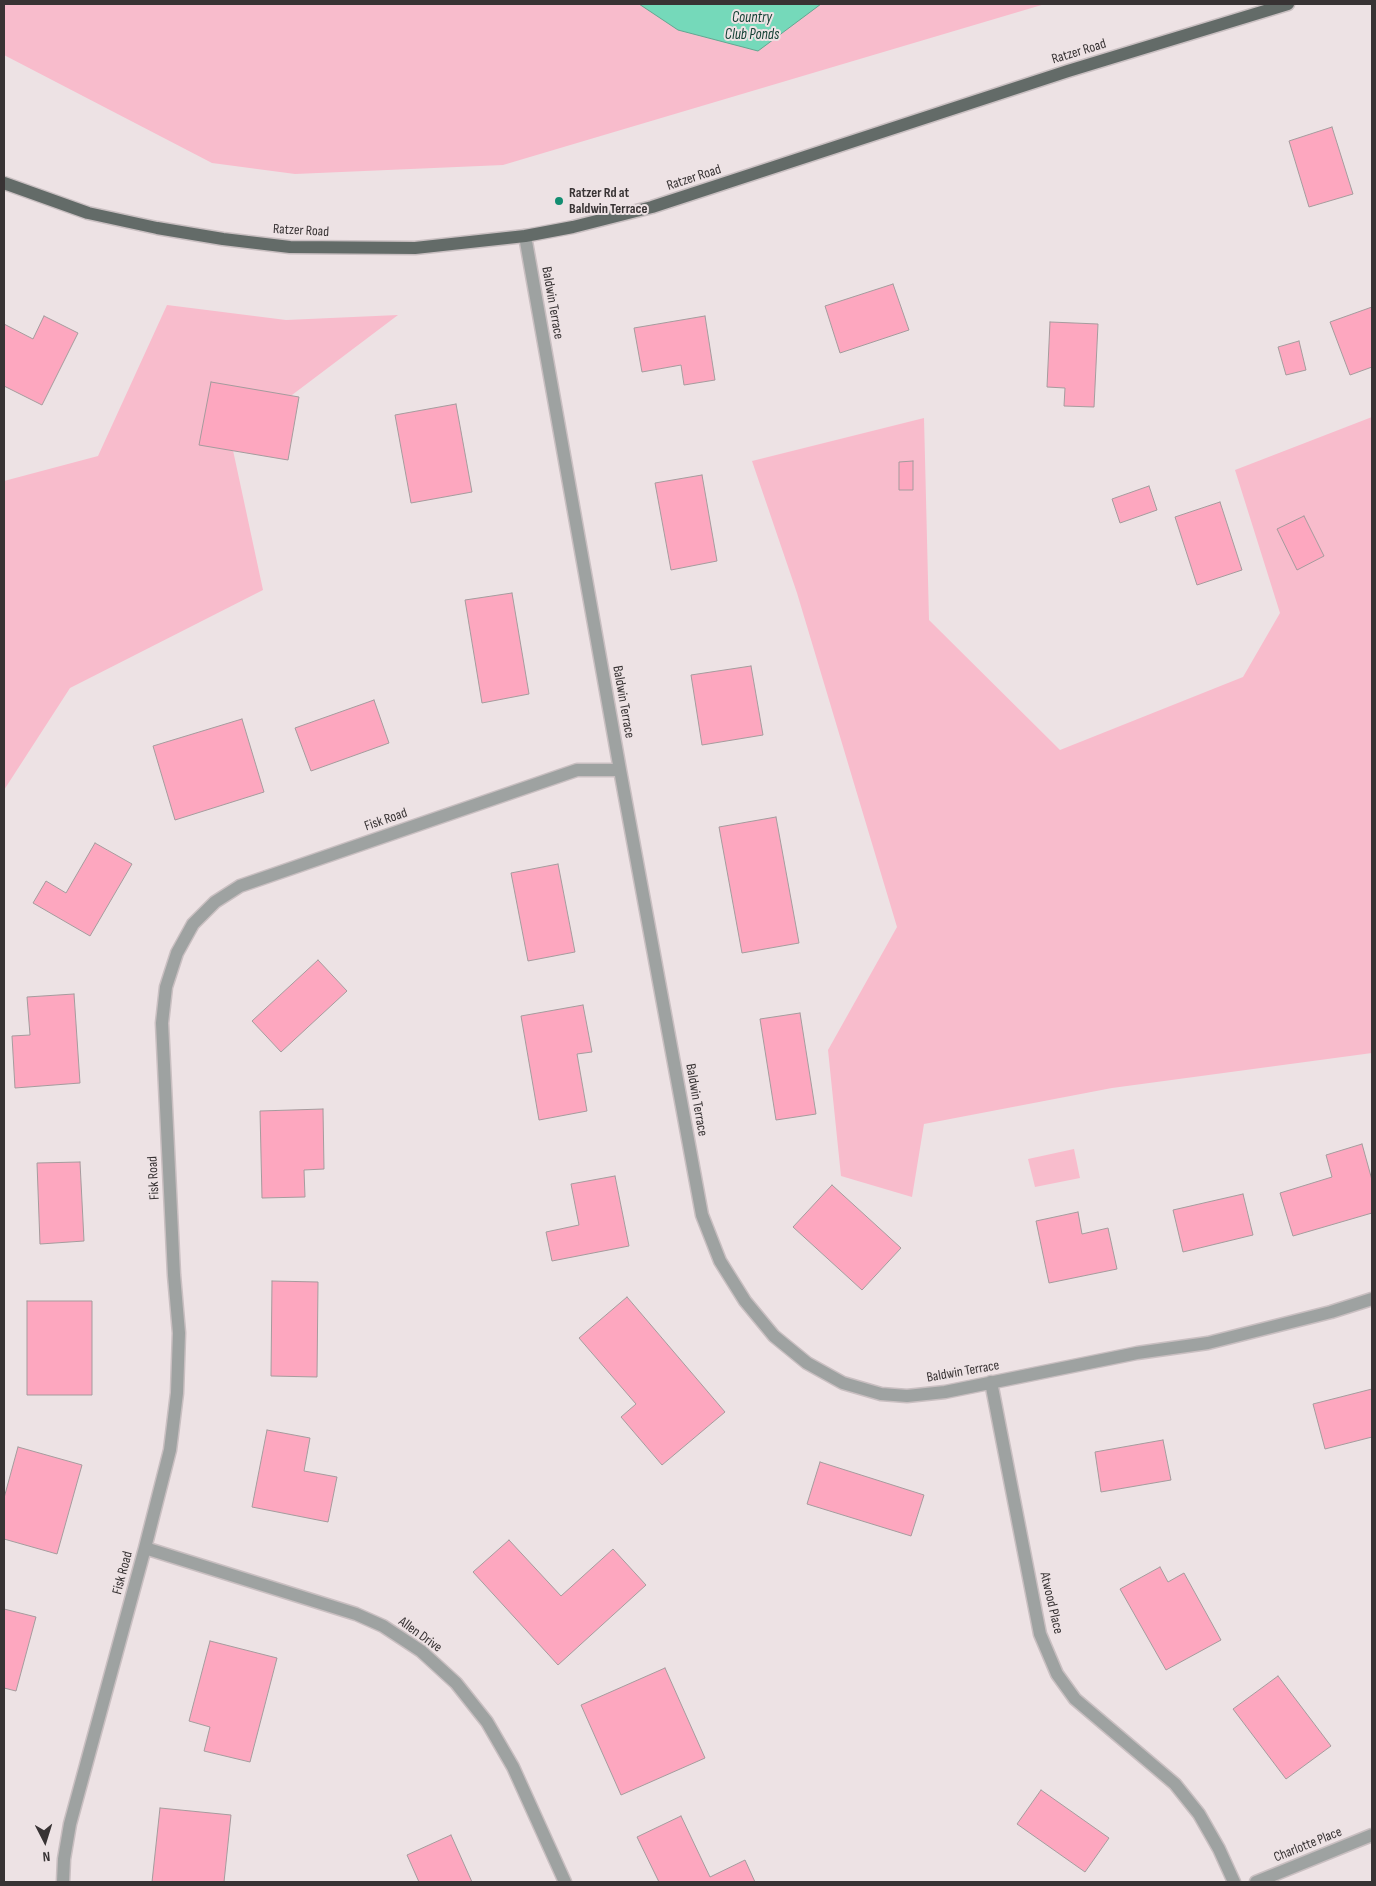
<!DOCTYPE html>
<html>
<head>
<meta charset="utf-8">
<style>
  body { margin:0 }
  #map { position:relative; width:1376px; height:1886px; overflow:hidden; background:#ede2e4; font-family:"Sofia Sans Condensed",sans-serif }
  canvas { display:block }
  .frame { position:absolute; inset:0; border:5px solid #383334; pointer-events:none }
  .north { position:absolute; left:20px; top:1816px; width:50px; height:50px; -webkit-text-stroke:4px #ede2e4; paint-order:stroke; rotate:175deg; font-size:14px; font-weight:700; line-height:20px; text-align:center; color:#383334 }
  .north::after { content:''; display:block; margin:auto; width:18px; height:22px; background:#383334; clip-path:polygon(50% 0,100% 100%,50% 72%,0 100%) }
</style>
</head>
<body>
<div id="map">
<canvas width="1376" height="1886"></canvas>
<div class="frame"></div>
<div class="north">N</div>
</div>
<script>
const g = document.querySelector('canvas').getContext('2d');
g.lineJoin = 'round';
function fill(path, color) { g.fillStyle = color; g.fill(path, 'evenodd'); }
const poly = rows => new Path2D(rows.map(r => 'M' + r).join(''));
function stroke(path, color, width, dash) { g.strokeStyle = color; g.lineWidth = width; g.lineCap = dash ? 'butt' : 'round'; g.setLineDash(dash || []); g.stroke(path); }
function write(font, color, halo, rows, align = 'center') {
  g.font = font + ' "Sofia Sans Condensed",sans-serif'; g.lineWidth = 4; g.setLineDash([]); g.textBaseline = 'middle'; g.strokeStyle = halo; g.fillStyle = color; for (const [text, x, y, turn = 0] of rows) {
    g.save(); g.translate(x, y); g.rotate((+turn || 0) * Math.PI / 180); g.textAlign = isNaN(turn) ? turn : align; if (halo) g.strokeText(text, 0, 0); g.fillText(text, 0, 0); g.restore();
  }
}
fill(poly([
  [4,4,1045,4,503,165,295,174,212,163,4,55],
  [167,305,286,320,398,315,231,441,263,590,70,688,4,790,4,481,98,456],
  [1372,417,1372,1053,1112,1088,924,1124,912,1197,841,1176,828,1050,897,927,797,593,752,461,924,418,929,620,1060,750,1243,677,1280,613,1235,470],
  [1074,1149,1080,1178,1035,1187,1028,1159]
]), '#f8bccc');
const water = poly([
  [639,4,821,4,758,51,678,30,639,4]
]);
fill(water, '#75d9ba');
stroke(water, '#63a792', 1);
const building = poly([
  [1332,127,1353,194,1309,207,1289,141,1332,127],
  [893,284,909,330,840,353,825,306,893,284],
  [1372,307,1372,367,1350,375,1330,322,1372,307],
  [44,316,78,333,42,405,4,386,4,324,33,339,44,316],
  [705,316,715,380,684,385,681,365,642,372,634,328,705,316],
  [1050,322,1098,324,1094,407,1064,406,1065,388,1047,387,1050,322],
  [1299,341,1306,370,1286,375,1278,347,1299,341],
  [211,382,299,397,288,460,199,445,211,382],
  [456,404,472,492,411,503,395,415,456,404],
  [913,461,913,490,899,490,899,462,913,461],
  [702,475,717,561,671,570,655,483,702,475],
  [1149,486,1157,510,1120,523,1112,499,1149,486],
  [1220,502,1242,570,1197,585,1175,517,1220,502],
  [1304,516,1324,556,1297,570,1277,529,1304,516],
  [512,593,529,694,482,703,465,600,512,593],
  [751,666,763,735,702,745,691,675,751,666],
  [374,700,389,743,311,771,295,728,374,700],
  [242,719,264,792,175,820,153,746,242,719],
  [776,817,799,943,742,953,719,827,776,817],
  [95,843,132,864,90,936,33,903,46,881,66,893,95,843],
  [558,864,575,952,528,961,511,873,558,864],
  [318,960,347,991,281,1052,252,1021,318,960],
  [74,994,80,1083,15,1088,12,1036,30,1035,27,997,74,994],
  [583,1005,592,1052,577,1054,587,1111,539,1120,521,1016,583,1005],
  [800,1013,816,1114,776,1120,760,1019,800,1013],
  [323,1109,324,1169,304,1170,305,1197,262,1198,260,1111,323,1109],
  [1362,1144,1372,1180,1372,1213,1293,1236,1280,1193,1332,1177,1326,1155,1362,1144],
  [80,1162,84,1241,40,1244,37,1163,80,1162],
  [615,1176,629,1246,552,1261,546,1232,579,1225,571,1184,615,1176],
  [832,1185,901,1248,862,1290,793,1227,832,1185],
  [1243,1194,1253,1235,1183,1252,1173,1210,1243,1194],
  [1078,1212,1082,1234,1108,1228,1117,1269,1049,1283,1036,1221,1078,1212],
  [272,1281,318,1282,317,1377,271,1376,272,1281],
  [627,1297,725,1412,662,1465,621,1417,636,1404,579,1338,627,1297],
  [27,1301,92,1301,92,1395,27,1395,27,1301],
  [1372,1389,1372,1437,1325,1449,1313,1404,1372,1389],
  [267,1430,310,1438,304,1471,337,1477,328,1522,252,1507,267,1430],
  [1163,1440,1171,1480,1101,1492,1095,1452,1163,1440],
  [18,1447,82,1465,57,1554,4,1539,4,1498,18,1447],
  [820,1462,924,1495,911,1536,807,1504,820,1462],
  [509,1540,561,1596,613,1549,646,1585,558,1665,473,1572,509,1540],
  [1160,1567,1168,1582,1184,1573,1221,1640,1166,1670,1120,1589,1160,1567],
  [4,1609,36,1617,16,1691,4,1688,4,1609],
  [210,1641,277,1658,250,1762,204,1751,210,1727,189,1721,210,1641],
  [665,1668,705,1758,621,1795,581,1705,665,1668],
  [1278,1676,1331,1746,1286,1779,1233,1709,1278,1676],
  [1041,1790,1109,1838,1085,1872,1017,1824,1041,1790],
  [160,1808,231,1815,224,1882,152,1882,160,1808],
  [681,1816,710,1877,745,1860,755,1882,659,1882,637,1837,681,1816],
  [451,1835,472,1882,419,1882,407,1855,451,1835]
]);
fill(building, '#fda7bf');
stroke(building, '#a59b9d', 1);
const minor = poly([
  [525,236,620,770,702,1215,720,1261,745,1301,774,1336,807,1363,843,1383,881,1394,907,1396,945,1392,1137,1353,1208,1343,1331,1312,1372,1299],
  [991,1382,1040,1634,1057,1674,1075,1699,1175,1784,1199,1814,1219,1849,1234,1882],
  [145,1548,356,1614,383,1626,421,1651,456,1683,487,1722,513,1767,565,1882],
  [63,1882,64,1859,70,1824,145,1548,170,1450,177,1393,179,1333,174,1275,162,1023,166,987,177,953,193,924,215,902,240,886,577,770,620,770],
  [1256,1882,1372,1835]
]);
const primary = poly([
  [4,183,88,213,157,228,223,239,290,247,415,248,525,236,573,227,652,207,1068,71,1288,4]
]);
stroke(minor, '#c9bfc1', 15);
stroke(primary, '#c9bfc1', 15);
stroke(minor, '#9ea2a1', 12);
stroke(primary, '#636b68', 12);
for (const [x, y, r, color] of [
  [559,201,5,"#128d71"]
]) { const dot = new Path2D(); dot.arc(x, y, r, 0, 2 * Math.PI); g.fillStyle = color; g.fill(dot); stroke(dot, '#ede2e4', 2); }
write('14px', '#383334', '#ede2e4', [
  ["Ratzer Road",1079,52,-17],
  ["Ratzer Road",694,178,-18],
  ["Ratzer Road",301,231,3],
  ["Baldwin Terrace",552,303,80],
  ["Baldwin Terrace",623,702,80],
  ["Fisk Road",386,820,-19],
  ["Baldwin Terrace",696,1100,80],
  ["Fisk Road",154,1178,-93],
  ["Baldwin Terrace",963,1372,-10],
  ["Fisk Road",123,1573,-75],
  ["Atwood Place",1051,1603,77],
  ["Allen Drive",420,1635,36],
  ["Charlotte Place",1308,1845,-22]
]);
write('bold 14px', '#383334', '#ede2e4', [
  ["Ratzer Rd at",569,193],
  ["Baldwin Terrace",569,209]
], 'left');
write('italic 15px', '#134034', '#ede2e4', [
  ["Country",752,18],
  ["Club Ponds",752,35]
]);
</script>
</body>
</html>
